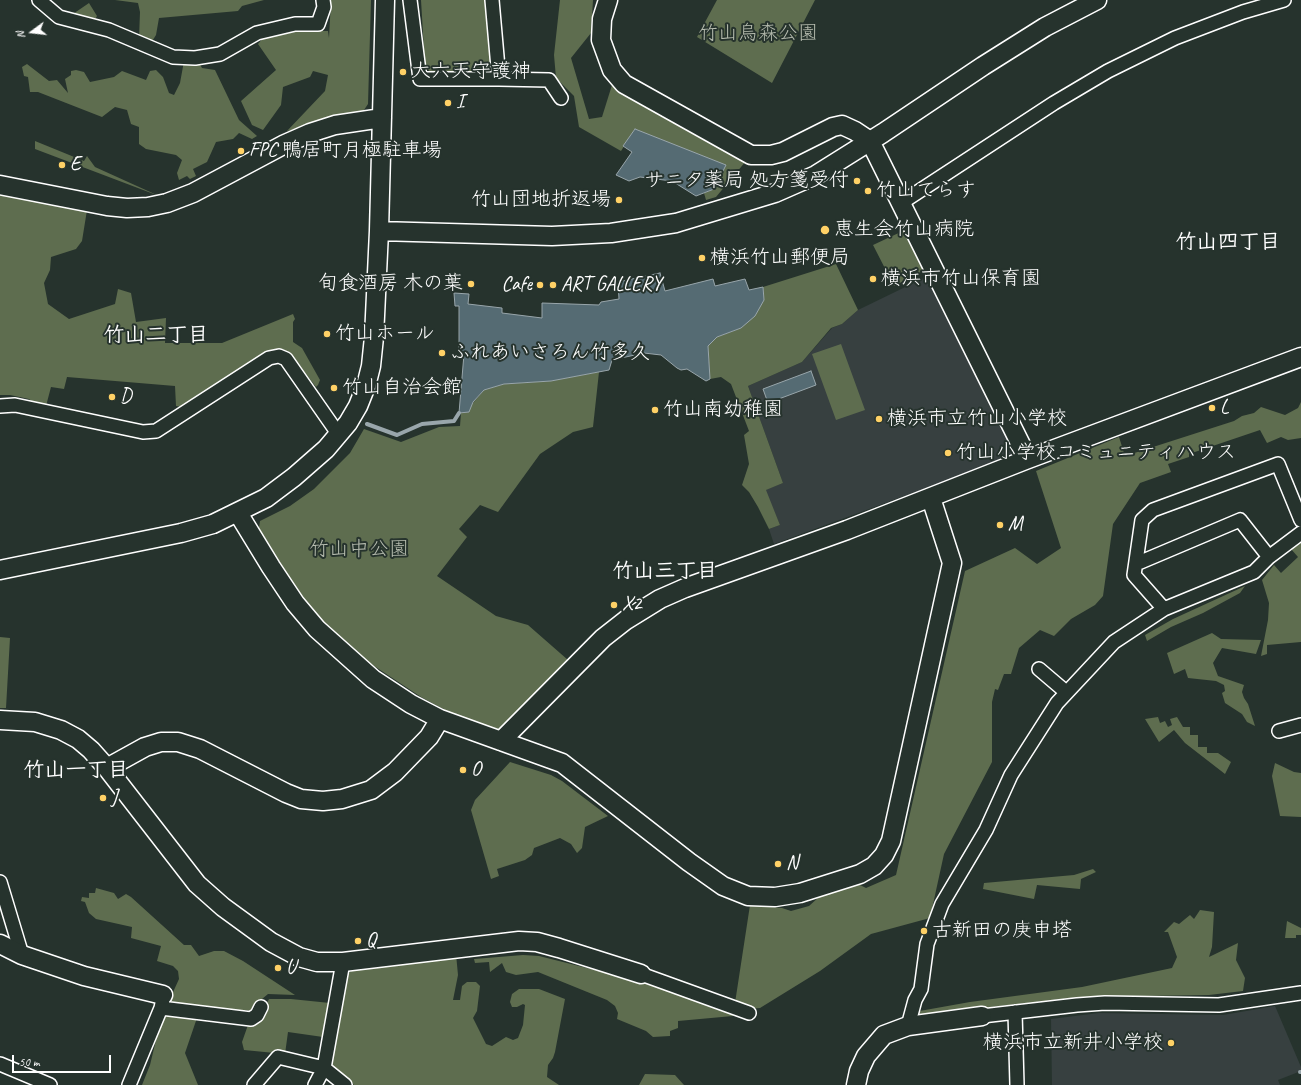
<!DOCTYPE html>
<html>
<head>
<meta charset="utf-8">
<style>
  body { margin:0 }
  #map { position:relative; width:1301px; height:1085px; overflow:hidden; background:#26332d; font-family:Caveat,sans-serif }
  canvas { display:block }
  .north { position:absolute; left:12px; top:12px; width:40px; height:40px; -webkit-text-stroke:3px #26332d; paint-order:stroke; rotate:255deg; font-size:11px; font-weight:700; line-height:16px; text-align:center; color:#fff }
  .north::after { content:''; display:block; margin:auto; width:14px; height:18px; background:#fff; clip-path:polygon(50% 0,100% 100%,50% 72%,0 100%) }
  .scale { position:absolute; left:12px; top:1055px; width:99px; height:18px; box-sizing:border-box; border:2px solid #fff; border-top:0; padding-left:5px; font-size:12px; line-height:14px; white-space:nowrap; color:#fff; -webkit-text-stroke:3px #26332d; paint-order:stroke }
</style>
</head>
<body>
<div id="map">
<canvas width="1301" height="1085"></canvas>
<div class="north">N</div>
<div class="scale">50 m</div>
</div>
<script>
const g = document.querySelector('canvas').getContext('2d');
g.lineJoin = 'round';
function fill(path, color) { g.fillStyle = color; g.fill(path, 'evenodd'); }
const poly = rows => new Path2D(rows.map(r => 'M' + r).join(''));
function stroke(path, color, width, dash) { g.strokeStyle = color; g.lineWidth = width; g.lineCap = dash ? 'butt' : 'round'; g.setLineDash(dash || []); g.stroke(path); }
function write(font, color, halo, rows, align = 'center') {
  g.font = font + ' Caveat,"Klee One",sans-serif'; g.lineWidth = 4; g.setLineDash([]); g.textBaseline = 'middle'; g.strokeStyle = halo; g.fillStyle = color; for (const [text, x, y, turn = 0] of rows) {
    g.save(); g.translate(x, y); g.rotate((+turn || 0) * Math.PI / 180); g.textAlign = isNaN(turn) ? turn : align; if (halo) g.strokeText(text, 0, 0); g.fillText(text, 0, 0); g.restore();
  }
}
fill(poly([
  [928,276,1015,452,1013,456,774,544,769,529,780,525,765,490,783,483,748,386,802,362,832,328,842,324,858,310],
  [1275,1006,1301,1067,1301,1071,1278,1080,1280,1085,1052,1085,1051,1019,1099,1013,1223,1015]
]), '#374040');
fill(poly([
  [115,0,264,0,242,6,238,11,159,18,156,35,151,43,139,39,140,12,138,3],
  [331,0,371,0,368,104,360,116,287,131,325,91,328,75,313,71,310,77,283,87,281,105,263,130,252,125,241,101,276,70,258,44,262,39,299,31,328,31,329,38],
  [421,0,486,0,491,64,490,69,482,74,433,74,425,67],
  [560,0,593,0,591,33,571,58,589,119,602,117,612,85,746,161,716,197,706,200,704,193,714,189,635,129,621,151,579,127,574,96,556,78,554,55],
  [717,0,815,0,772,83,697,37],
  [89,3,97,16,94,21,70,16],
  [184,61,198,61,202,68,215,70,239,120,257,136,252,139,239,133,233,139,216,142,207,162,193,169,196,176,190,179,187,176,179,180,177,173,182,160,176,155,146,149,139,144,139,127,131,124,127,110,115,107,102,117,38,92,30,92,28,77,24,76,22,67,27,64,49,81,57,80,68,93,65,79,71,75,71,71,76,70,84,72,90,82,114,77,122,71,146,80,150,71,156,70,163,77,169,93,174,95,180,83],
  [35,141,84,161,87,156,95,167,159,196,35,149],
  [0,194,87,210,82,241,76,249,51,257,50,270,44,283,48,304,69,319,115,304,118,289,131,293,136,322,166,318,165,343,222,343,293,314,295,319,293,322,293,342,302,348,320,380,318,385,316,387,291,355,285,350,279,349,271,352,183,407,176,406,175,386,67,377,64,389,51,387,46,406,35,404,29,399,10,395,0,395],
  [905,230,925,270,894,286,873,245],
  [836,264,858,310,842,324,831,328,802,362,748,386,783,483,766,490,780,525,769,529,758,507,749,492,742,485,749,464,744,435,749,431,731,384,721,377,710,379,708,346,717,337,741,328,764,300,763,287],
  [841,344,865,410,836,420,812,354],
  [599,372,593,427,573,432,540,454,498,512,480,505,459,529,467,537,437,576,496,616,528,625,568,660,502,733,458,717,421,697,359,656,327,626,299,594,259,528,260,521,290,506,314,489,350,453,364,429,401,442,439,427,460,426,461,413,469,411,472,404,484,390,504,384,550,381],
  [1301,402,1301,438,1288,440,1281,437,1267,443,1260,430,1189,454,1189,457,1168,464,1171,472,1140,483,1113,524,1103,596,1095,605,1071,619,1054,636,1040,630,1019,648,1011,674,1004,674,998,690,995,689,992,702,992,762,944,854,930,918,871,934,820,971,760,1008,748,1009,735,1003,750,905,782,908,791,911,809,906,820,896,858,884,866,888,896,875,965,571,1015,548,1037,564,1061,548,1036,471,1119,437,1125,456,1234,421,1242,416,1254,413,1261,407,1285,415,1298,408],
  [1301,541,1301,642,1267,645,1267,654,1261,656,1268,620,1269,603,1262,580,1274,565,1281,573,1298,557,1291,549],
  [1245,586,1240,593,1203,613,1171,627,1147,641,1145,635,1173,619],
  [1212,633,1221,639,1261,640,1256,654,1222,648,1213,663,1218,676,1244,685,1242,692,1244,698,1248,704,1255,726,1247,722,1242,714,1225,703,1222,693,1225,691,1224,685,1216,681,1188,678,1185,669,1174,674,1167,653],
  [0,637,10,638,6,708,0,708],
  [1158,717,1160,723,1165,721,1168,727,1172,725,1170,719,1177,717,1183,727,1190,727,1190,735,1198,735,1198,747,1207,747,1207,753,1218,753,1231,762,1225,774,1185,743,1174,730,1159,742,1145,719],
  [510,762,551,775,562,781,608,816,585,827,582,848,577,853,571,844,560,838,534,848,532,855,525,860,497,869,499,876,491,879,471,810,475,800],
  [1275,763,1294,772,1301,773,1301,817,1280,816,1272,776],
  [1093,869,1096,872,1081,879,1080,889,1037,885,1034,899,983,889,984,883,1074,875],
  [96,888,114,893,118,899,126,894,131,897,184,945,191,945,199,956,214,951,224,951,243,961,295,995,268,994,262,999,254,1013,246,1010,231,1013,169,1005,169,1001,179,979,178,971,173,966,157,961,161,946,131,938,132,927,96,919,89,913,85,902,81,901,82,897,89,898,89,893,95,893],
  [1200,910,1214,912,1212,947,1209,957,1238,943,1236,960,1245,978,1243,991,1209,995,1082,997,964,1010,917,1018,914,1012,970,1002,1082,987,1172,968,1177,957,1168,932,1164,932,1174,922,1179,924,1190,915,1194,919],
  [1287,921,1301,928,1301,935,1296,935,1296,938,1285,938],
  [456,954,458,975,453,1000,460,1000,462,986,467,982,476,982,480,986,477,1011,473,1018,486,1044,492,1046,506,1037,513,1040,518,1038,523,1025,525,1005,523,1004,517,1007,512,1007,510,1002,512,994,519,989,539,989,565,999,555,1052,553,1058,548,1065,547,1077,559,1085,354,1085,330,1064,346,976,353,969],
  [523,955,539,956,599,971,605,970,731,1009,733,1016,678,1021,678,1028,670,1031,670,1036,653,1037,646,1031,617,1019,618,1013,615,1006,607,1000,538,972,516,975,506,972,502,963,490,972,489,962,475,963,474,959],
  [269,999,291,999,330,1003,323,1037,288,1032,285,1054,244,1050,242,1042,248,1025,259,1018],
  [163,1011,198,1015,185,1053,198,1085,142,1085,150,1065],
  [645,1074,675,1075,684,1085,639,1085]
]), '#5e6d4f');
const water = poly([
  [635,129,726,165,714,189,696,196,672,181,640,177,629,181,616,175,632,152,623,146,635,129],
  [660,273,665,291,713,279,715,286,745,279,749,290,763,287,764,300,755,316,741,328,717,337,708,346,710,379,706,381,687,369,681,370,677,368,661,355,644,353,612,360,609,370,551,381,504,384,484,390,473,402,469,412,459,413,464,354,459,353,459,306,455,306,454,293,469,294,468,304,502,308,502,313,542,318,542,303,599,305,601,302,619,299,618,282,660,273],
  [811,371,816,385,768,403,763,389,811,371]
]);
fill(water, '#556b73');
stroke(water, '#99a6ab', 1);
stroke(poly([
  [367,424,397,435,422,424,454,421,459,413],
  [1300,1072,1301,1072]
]), '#99a6ab', 4);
const street = poly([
  [39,0,59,17,109,30,173,57,195,58,220,54,257,33,295,24,318,24,324,7,323,0],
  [410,0,420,79,499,79,492,0],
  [499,79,549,80,561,98],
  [901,203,1054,103,1108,71,1175,38,1243,12,1284,0],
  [0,406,15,405,143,432,156,431,269,358,279,356,286,359,339,435],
  [1136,564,1240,520,1269,557],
  [1164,609,1134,575,1142,520,1153,510,1278,464,1301,520],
  [1039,669,1066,692],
  [1279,731,1301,725],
  [0,882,22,955],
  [641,974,749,1013],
  [161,1008,251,1019,257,1015,261,1007],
  [1015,1012,1017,1085],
  [982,1016,1077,1005,1105,1003,1219,1005,1301,993],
  [908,1026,915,1000,921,989,927,944,942,904,986,830,1011,775,1057,703,1114,642,1164,609,1254,572,1269,557,1301,533],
  [0,1064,50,1085],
  [129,1085,161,1008,163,999],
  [254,1085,278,1057,324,1068,345,1085],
  [315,1085,324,1068,343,962]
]);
const secondary = poly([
  [608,0,602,19,601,40,612,70,624,84,751,155,771,155,783,152,833,127,842,125,855,131,870,141,1028,459],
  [0,185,107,206,127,208,148,207,167,203,193,193,285,144,310,133,335,125,382,118],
  [379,231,552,236,611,233,676,223,775,193,816,175,883,133,983,66,1045,27,1097,0],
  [238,513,271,567,295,603,317,629,373,679,411,704,440,719,562,763,689,862,723,886,748,896,775,897,800,893,860,874,874,866,884,855,891,841,952,563,931,498],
  [0,570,181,533,213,524,266,498,294,477,326,449,348,423,358,406,366,386,371,366,374,337,379,231,385,0],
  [0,720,35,722,61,730,78,739,91,750,107,768,197,884,223,907,271,942,299,957,317,962,343,962,519,941,537,942,559,948,641,974],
  [501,741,603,638,626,620,660,599,685,588,847,530,1028,459,1301,357],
  [107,768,145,747,161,742,178,742,200,749,286,793,301,799,323,801,342,799,371,790,395,772,429,737,440,719],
  [0,944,22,955,84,976,163,995],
  [856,1085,859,1071,866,1056,884,1035,908,1026,982,1016]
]);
stroke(street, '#fff', 16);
stroke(secondary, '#fff', 21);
stroke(street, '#26332d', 13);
stroke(secondary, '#26332d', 18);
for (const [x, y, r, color] of [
  [403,72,4,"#ffd166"],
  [448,103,4,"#ffd166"],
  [241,151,4,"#ffd166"],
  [62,165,4,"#ffd166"],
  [857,181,4,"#ffd166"],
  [868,191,4,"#ffd166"],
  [619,200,4,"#ffd166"],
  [825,230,5,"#ffd166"],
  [702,258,4,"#ffd166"],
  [873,279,4,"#ffd166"],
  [471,284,4,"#ffd166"],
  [540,285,4,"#ffd166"],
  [553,285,4,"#ffd166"],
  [327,334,4,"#ffd166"],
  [442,353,4,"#ffd166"],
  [334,388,4,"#ffd166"],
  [112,397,4,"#ffd166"],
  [1212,408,4,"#ffd166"],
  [655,410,4,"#ffd166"],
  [879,419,4,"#ffd166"],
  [948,453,4,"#ffd166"],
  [1000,525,4,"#ffd166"],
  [614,605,4,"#ffd166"],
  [463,770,4,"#ffd166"],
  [103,798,4,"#ffd166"],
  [778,864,4,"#ffd166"],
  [924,931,4,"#ffd166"],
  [358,941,4,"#ffd166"],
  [278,968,4,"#ffd166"],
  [1171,1043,4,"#ffd166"]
]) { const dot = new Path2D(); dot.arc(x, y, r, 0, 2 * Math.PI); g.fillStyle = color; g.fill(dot); stroke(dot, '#26332d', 1.5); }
write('20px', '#b7bdb0', '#26332d', [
  ["竹山烏森公園",758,34],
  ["竹山中公園",359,550]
]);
write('20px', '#fff', '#26332d', [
  ["大六天守護神",411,72],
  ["I",456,103],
  ["FPC 鴨居町月極駐車場",249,151],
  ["E",70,165],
  ["サニタ薬局 処方箋受付",849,181,"right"],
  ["竹山てらす",876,191],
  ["竹山団地折返場",611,200,"right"],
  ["恵生会竹山病院",834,230],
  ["横浜竹山郵便局",710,258],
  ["横浜市竹山保育園",881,279],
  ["旬食酒房 木の葉",463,284,"right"],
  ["Cafe",532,285,"right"],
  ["ART GALLERY",561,285],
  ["竹山ホール",335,334],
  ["ふれあいさろん竹多久",450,353],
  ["竹山自治会館",342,388],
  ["D",120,397],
  ["L",1220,408],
  ["竹山南幼稚園",663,410],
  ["横浜市立竹山小学校",887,419],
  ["竹山小学校コミュニティハウス",956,453],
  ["M",1008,525],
  ["X2",622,605],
  ["O",471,770],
  ["J",111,798],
  ["N",786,864],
  ["古新田の庚申塔",932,931],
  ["Q",366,941],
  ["U",286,968],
  ["横浜市立新井小学校",1163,1043,"right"]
], 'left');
write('bold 21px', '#fff', '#26332d', [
  ["竹山四丁目",1228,242],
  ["竹山二丁目",156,335],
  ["竹山三丁目",665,571],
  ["竹山一丁目",76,770]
]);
</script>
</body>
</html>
